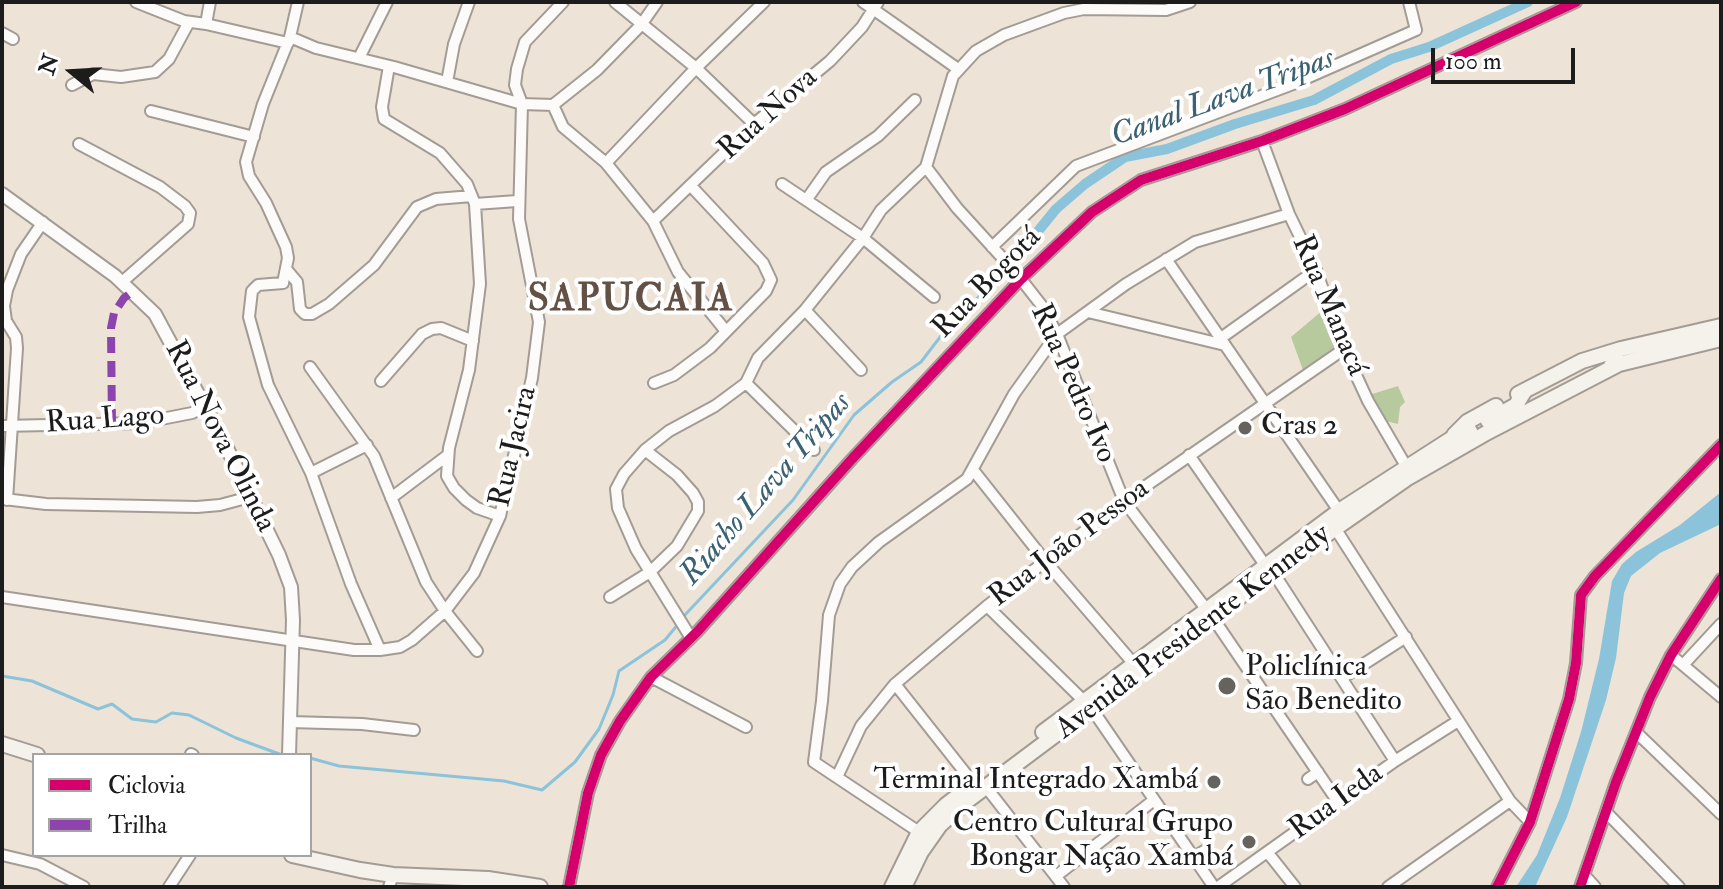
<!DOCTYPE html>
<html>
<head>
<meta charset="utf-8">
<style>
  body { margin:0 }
  #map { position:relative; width:1723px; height:889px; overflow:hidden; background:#eee3d7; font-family:"IM FELL Double Pica",serif }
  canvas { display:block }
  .frame { position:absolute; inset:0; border:4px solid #1c1c1c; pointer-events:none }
  .legend { position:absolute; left:32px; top:753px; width:280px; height:104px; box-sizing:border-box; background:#fff; border:2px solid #a4a4a4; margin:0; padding:10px 14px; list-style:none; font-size:24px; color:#1c1c1c }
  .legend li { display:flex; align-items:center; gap:16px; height:40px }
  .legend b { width:40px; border:2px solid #a4a4a4 }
  .north { position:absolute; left:32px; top:32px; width:80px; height:80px; -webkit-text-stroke:6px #fff; paint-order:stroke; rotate:288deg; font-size:22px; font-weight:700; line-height:32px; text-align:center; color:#1c1c1c }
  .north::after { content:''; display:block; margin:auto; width:28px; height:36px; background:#1c1c1c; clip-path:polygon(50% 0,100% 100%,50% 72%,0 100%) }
  .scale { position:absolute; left:1431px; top:48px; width:144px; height:36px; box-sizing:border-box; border:4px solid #1c1c1c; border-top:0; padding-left:10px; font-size:24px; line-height:28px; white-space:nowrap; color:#1c1c1c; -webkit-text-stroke:6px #fff; paint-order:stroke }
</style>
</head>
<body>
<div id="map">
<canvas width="1723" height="889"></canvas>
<div class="frame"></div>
<ul class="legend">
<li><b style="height:10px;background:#d6006c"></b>Ciclovia</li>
<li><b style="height:10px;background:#8e44ad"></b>Trilha</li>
</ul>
<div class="north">N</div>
<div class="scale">100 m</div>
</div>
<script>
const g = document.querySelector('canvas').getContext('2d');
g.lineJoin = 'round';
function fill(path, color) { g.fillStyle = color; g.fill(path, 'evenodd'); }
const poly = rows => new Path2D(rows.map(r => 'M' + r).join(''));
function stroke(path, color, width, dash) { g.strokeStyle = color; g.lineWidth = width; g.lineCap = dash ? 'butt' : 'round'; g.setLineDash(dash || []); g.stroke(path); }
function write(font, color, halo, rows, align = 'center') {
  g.font = font + ' "IM FELL Double Pica",serif'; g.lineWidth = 8; g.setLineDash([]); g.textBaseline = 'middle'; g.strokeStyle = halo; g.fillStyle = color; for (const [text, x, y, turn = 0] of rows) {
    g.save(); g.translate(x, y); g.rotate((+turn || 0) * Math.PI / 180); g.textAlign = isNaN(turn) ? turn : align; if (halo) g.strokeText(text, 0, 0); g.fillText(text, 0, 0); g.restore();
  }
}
fill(poly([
  [1323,310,1338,348,1303,370,1291,337],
  [1398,386,1405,402,1400,407,1398,424,1381,420,1369,395]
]), '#b7ca9d');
fill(poly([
  [1721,492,1721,524,1660,553,1631,576,1624,593,1616,658,1606,700,1567,817,1535,887,1516,887,1537,855,1560,798,1581,732,1599,659,1612,581,1622,564,1636,552,1680,525]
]), '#8bc3da');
stroke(poly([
  [683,617,793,500,854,415,892,382,921,362,947,328,1009,267],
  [2,676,32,681,98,709,112,704,132,719,156,722,172,713,189,715,236,738,282,755],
  [310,758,339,766,504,781,542,790,575,762,599,729,613,695,619,671,665,640,679,623]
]), '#8bc3da', 3);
stroke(poly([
  [1009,267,1056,209,1085,184,1125,157,1167,149,1235,124,1314,100,1391,59,1429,47,1528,2]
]), '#8bc3da', 10);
const minor = poly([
  [136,2,184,21,206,24,288,43],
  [298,2,290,37,263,104,246,162,249,176,266,203,286,247,288,258,283,283,258,285,252,291,249,317,268,385,311,473,351,584,380,650],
  [615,2,696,68,754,124],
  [863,2,958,69],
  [206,24,210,2],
  [2,33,13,39],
  [290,37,316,48,394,67,522,104,553,105,597,70,641,25,657,2],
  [359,58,387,2],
  [389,66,382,107,384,119,440,153,467,184,475,204,480,284,469,370,449,448,447,476,454,488,466,500,477,508,500,516],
  [447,82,454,44,469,2],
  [72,85,93,74,121,77,155,72,169,59,189,22],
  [553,105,563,127,606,163,653,221,678,272,725,330],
  [151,111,254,137],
  [1262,141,1289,214,1316,270,1344,349,1368,401,1406,466],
  [79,144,160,187,185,206,190,213,188,224,122,282],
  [606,163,696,68,764,2],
  [926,167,957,208,1017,274,1042,306,1057,334,1124,501,1213,618,1338,802],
  [782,184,863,238,934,297],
  [807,199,826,172,878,136,915,100],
  [475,204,517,201],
  [653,221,754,124,830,61,862,27,878,2],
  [992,247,1076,166,1293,84,1416,30,1409,2],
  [1166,259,1339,511],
  [286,269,297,282,300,309,305,314,312,314,329,304,374,265,417,207,436,199,472,196],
  [805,310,861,370],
  [1088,312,1225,345],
  [1221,338,1316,270],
  [310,367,374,456,426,582,445,611,477,651],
  [381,381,422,334,432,329,441,328,473,341],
  [654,383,674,375,710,348,766,291,771,280,763,263,691,186],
  [746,383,814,450],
  [2,426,141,423,192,413,206,406],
  [1189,455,1265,565],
  [974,471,1046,562,1134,664],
  [311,473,367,445],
  [391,498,448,455],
  [4,499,46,504,197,507,220,505,250,497],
  [7,500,17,348,16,337,6,321,4,306,7,290,21,254,43,222],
  [1335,528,1510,801,1530,822],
  [1273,572,1395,761],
  [2,597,354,650,380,650,400,647,412,640,445,611,474,573,500,516,532,378,539,322,519,219,522,104,515,85,517,69,525,42,563,2],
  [610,597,650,572,677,546,698,511,698,502,693,493,677,475,645,450],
  [987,606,1092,709,1214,887],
  [691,638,636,549,618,508,616,489,624,474,645,450,669,431,715,406,746,383,758,358,805,310,863,238,881,210,926,167,953,76,976,51,1004,35,1064,13,1084,9,1166,10,1190,2],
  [1671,655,1721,697],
  [1683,665,1721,624],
  [651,677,746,727],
  [1342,678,1406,637],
  [895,684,974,784],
  [290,722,362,724,414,730],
  [1636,732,1721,814],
  [191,754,193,755],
  [837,777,861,726,895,684,987,606,1124,501,1344,349],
  [1308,779,1318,772],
  [986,787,1064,887],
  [1606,812,1679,887],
  [919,832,814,762,822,701,829,615,840,584,852,567,879,542,967,479,1014,394,1057,334,1126,284,1195,242,1289,214],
  [1268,853,1295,887],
  [2,855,40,864,84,887],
  [1193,858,1204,851],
  [1584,875,1595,887],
  [1056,876,1154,800],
  [169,887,190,855],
  [389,887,393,875],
  [569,887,588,793,601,755,620,721,651,677,697,632,852,459,1021,279,1092,212,1141,180,1262,141,1345,109,1576,2],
  [1218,887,1395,761,1458,721],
  [1388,887,1510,801],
  [1497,887,1530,822,1569,699,1576,663,1581,595,1595,576,1721,445],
  [1580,887,1616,782,1650,697,1671,655,1721,579]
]);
const tertiary = poly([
  [2,194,115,276,155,314,224,442,279,555,291,587,293,620,289,755]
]);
const secondary = poly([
  [1611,366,1721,339],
  [1518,394,1582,361,1621,349,1721,326],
  [1488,421,1516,405,1524,392],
  [1454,435,1467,422,1496,406],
  [1043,732,1339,511,1451,439,1470,431],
  [2,744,37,755],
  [292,855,360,870,393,875,488,879,540,887],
  [892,887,919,832,946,805,972,785],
  [904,887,921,852,940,825,967,801,1273,572,1406,479,1488,432,1619,364]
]);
stroke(minor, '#a29c95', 14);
stroke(tertiary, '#a29c95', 16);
stroke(secondary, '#a29c95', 18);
stroke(minor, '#fcfbf9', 10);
stroke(tertiary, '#fcfbf9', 12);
stroke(secondary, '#f5f1eb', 14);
stroke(poly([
  [112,425,111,328,114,313,124,298,132,292]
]), '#8e44ad', 8, [16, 8]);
stroke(poly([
  [569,887,588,793,601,755,620,721,651,677,697,632,852,459,1021,279,1092,212,1141,180,1262,141,1345,109,1576,2],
  [1497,887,1530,822,1569,699,1576,663,1581,595,1595,576,1721,445],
  [1580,887,1616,782,1650,697,1671,655,1721,579]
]), '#d6006c', 10);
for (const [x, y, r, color] of [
  [1245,428,8,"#66625d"],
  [1227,686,10,"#66625d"],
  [1214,782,8,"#66625d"],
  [1249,842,8,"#66625d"]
]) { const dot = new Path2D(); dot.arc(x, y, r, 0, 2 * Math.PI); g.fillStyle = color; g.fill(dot); stroke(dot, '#fff', 3); }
write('30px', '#1c1c1c', '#fff', [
  ["Rua Nova",769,115,-42],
  ["Rua Bogotá",988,284,-46],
  ["Rua Manacá",1328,306,67],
  ["Rua Pedro Ivo",1072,384,66],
  ["Rua Lago",105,421,-4],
  ["Rua Nova Olinda",219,437,63],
  ["Rua Jacira",515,447,-77],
  ["Rua João Pessoa",1070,544,-37],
  ["Avenida Presidente Kennedy",1194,633,-37],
  ["Rua Ieda",1337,803,-36]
]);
write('30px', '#1c1c1c', '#fff', [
  ["Cras 2",1261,428],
  ["Policlínica",1245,669],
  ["São Benedito",1245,703],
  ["Terminal Integrado Xambá",1198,782,"right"],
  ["Centro Cultural Grupo",1233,825,"right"],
  ["Bongar Nação Xambá",1233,859,"right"]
], 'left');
write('italic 32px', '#3b6172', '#fff', [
  ["Canal Lava Tripas",1223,99,-20],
  ["Riacho Lava Tripas",767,490,-49]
]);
g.letterSpacing = '2px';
write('bold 38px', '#645145', '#fff', [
  ["SAPUCAIA",631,302]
]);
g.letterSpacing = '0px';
</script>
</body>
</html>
